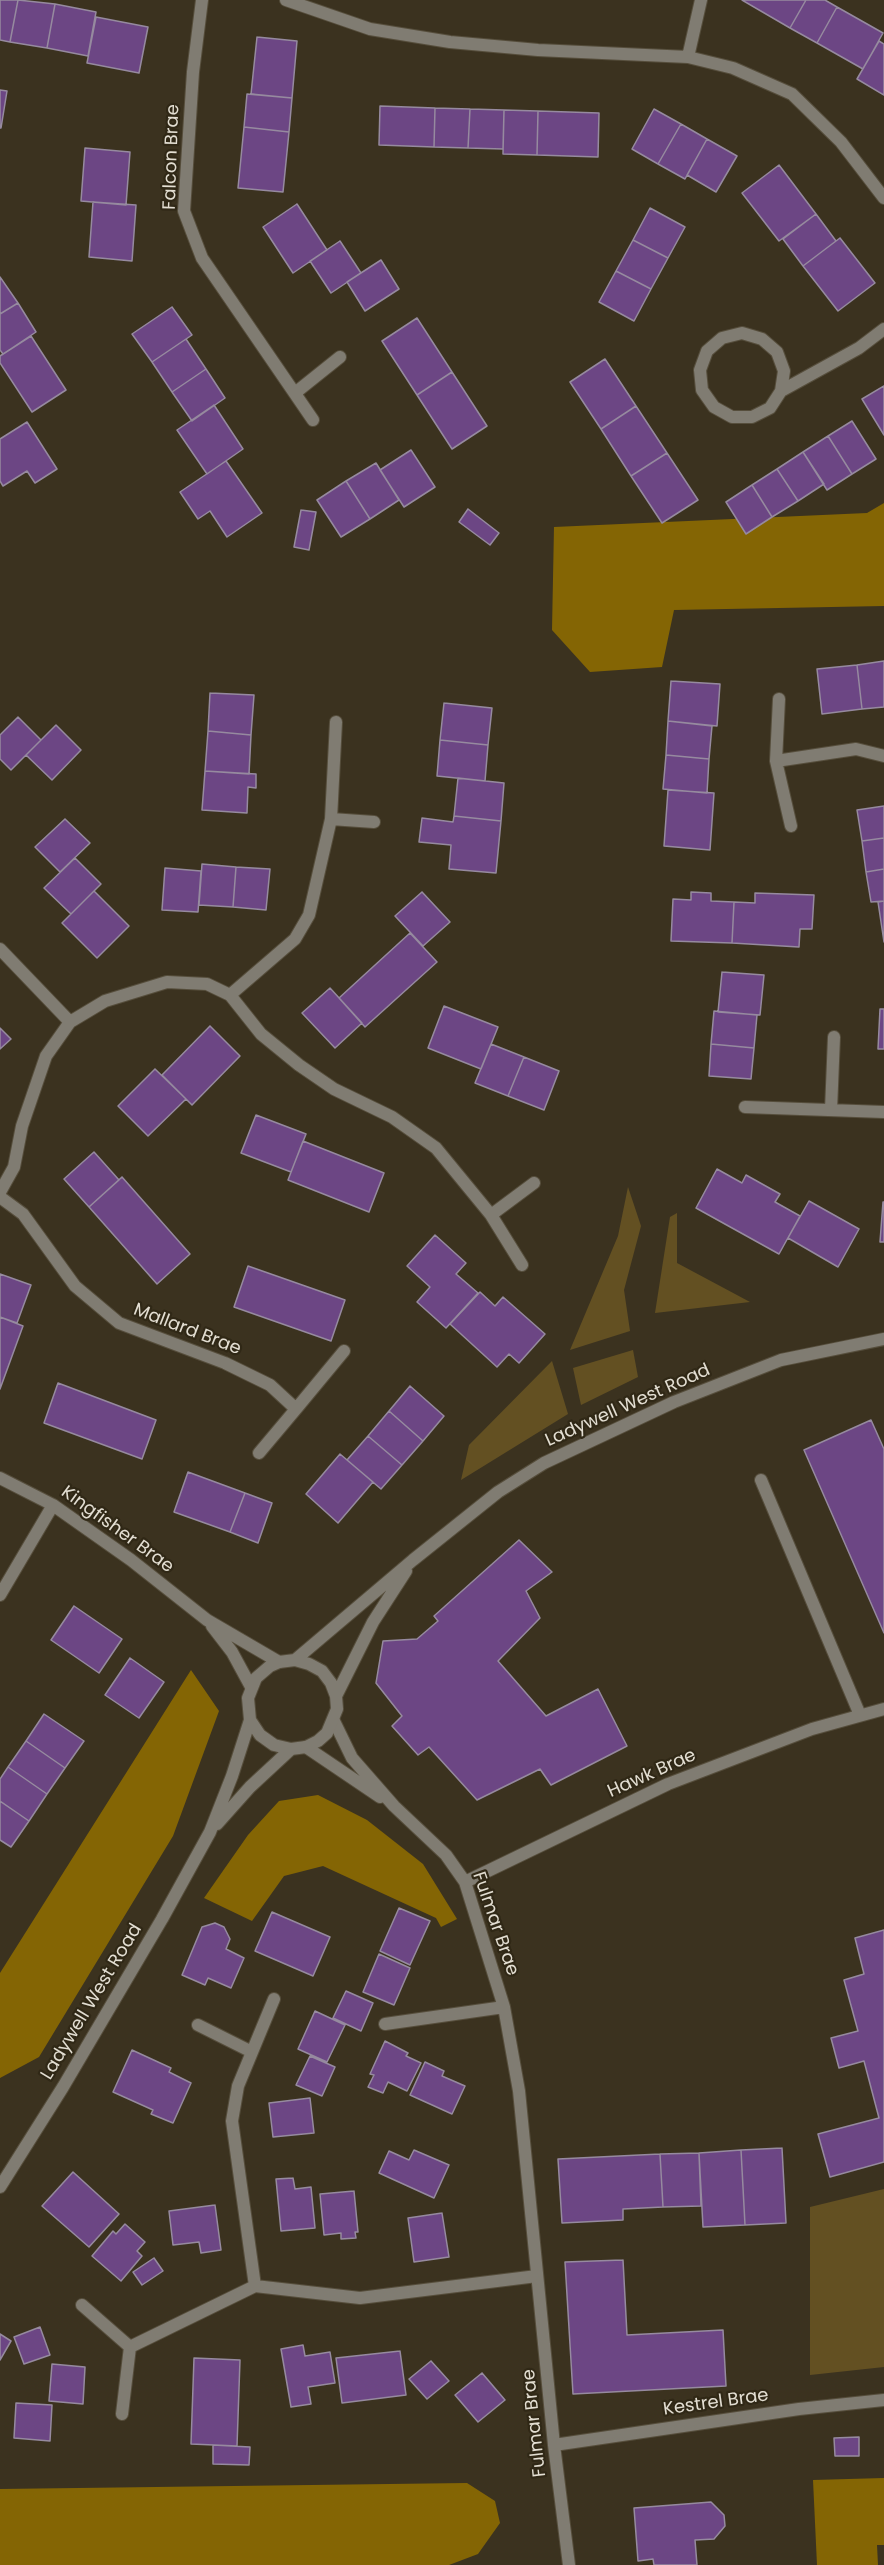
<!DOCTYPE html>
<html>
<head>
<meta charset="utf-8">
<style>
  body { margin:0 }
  canvas { display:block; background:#3b321f }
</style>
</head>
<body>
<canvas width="884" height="2565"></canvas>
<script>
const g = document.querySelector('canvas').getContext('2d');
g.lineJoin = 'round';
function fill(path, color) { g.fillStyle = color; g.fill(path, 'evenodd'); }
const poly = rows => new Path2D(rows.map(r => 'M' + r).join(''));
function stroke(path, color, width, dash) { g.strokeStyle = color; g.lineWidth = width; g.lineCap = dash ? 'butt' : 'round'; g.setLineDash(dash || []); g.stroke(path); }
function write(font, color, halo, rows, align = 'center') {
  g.font = font + ' Poppins,sans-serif'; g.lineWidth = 4.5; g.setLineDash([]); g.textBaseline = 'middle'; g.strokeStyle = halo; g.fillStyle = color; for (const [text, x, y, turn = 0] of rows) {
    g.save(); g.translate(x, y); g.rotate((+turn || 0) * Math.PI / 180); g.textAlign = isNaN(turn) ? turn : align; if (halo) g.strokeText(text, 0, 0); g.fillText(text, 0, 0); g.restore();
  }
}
fill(poly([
  [628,1187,641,1226,624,1290,630,1331,570,1350,618,1236],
  [677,1213,677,1263,750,1302,655,1313,670,1217],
  [633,1350,638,1377,581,1405,573,1368],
  [552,1361,568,1414,461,1480,469,1445],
  [884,2189,884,2367,810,2375,810,2207]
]), '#635022');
fill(poly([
  [884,503,884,606,674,610,662,667,590,672,552,630,554,527,867,513],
  [191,1670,219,1711,173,1836,39,2057,0,2078,0,1973],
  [318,1795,367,1820,423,1864,457,1919,441,1927,436,1918,323,1866,284,1876,252,1921,204,1898,248,1835,279,1801],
  [884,2478,884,2545,877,2545,878,2565,817,2565,813,2480],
  [467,2483,495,2501,500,2523,478,2554,449,2565,0,2565,0,2489]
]), '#846504');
const building = poly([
  [0,0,18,0,10,42,0,40,0,0],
  [18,0,55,4,47,48,10,42,18,0],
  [742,0,806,0,790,28,742,0],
  [806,0,825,0,837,7,817,43,790,28,806,0],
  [55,4,96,12,88,56,47,48,55,4],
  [837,7,883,33,863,69,817,43,837,7],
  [96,17,148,27,139,73,87,63,96,17],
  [257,37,297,41,292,98,251,94,257,37],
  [879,41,884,44,884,95,857,79,879,41],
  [0,90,7,91,1,128,0,128,0,90],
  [247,94,292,98,289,132,244,127,247,94],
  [380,106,435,108,434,147,379,145,380,106],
  [435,108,470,109,468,148,434,147,435,108],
  [470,109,504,110,503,149,468,148,470,109],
  [654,109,681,124,658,164,632,149,654,109],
  [504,110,538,111,537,155,503,154,504,110],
  [538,111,599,113,598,157,537,155,538,111],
  [681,124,707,139,685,179,658,164,681,124],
  [244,127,289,132,283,192,238,188,244,127],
  [707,139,737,156,716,192,687,175,707,139],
  [85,148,130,152,126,205,81,201,85,148],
  [779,165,816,214,779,241,742,193,779,165],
  [93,202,136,205,132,261,89,257,93,202],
  [297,204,327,250,293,273,263,227,297,204],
  [650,208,685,227,668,258,633,240,650,208],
  [816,214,836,241,803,266,783,239,816,214],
  [840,238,875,283,838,311,803,266,840,238],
  [633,240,668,258,651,289,616,271,633,240],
  [340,241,361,273,331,293,310,261,340,241],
  [381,260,399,289,365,311,347,282,381,260],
  [616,271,651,289,634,321,599,302,616,271],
  [0,277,18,303,0,314,0,277],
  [18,303,36,332,3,354,0,350,0,314,18,303],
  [172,307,192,335,152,362,132,334,172,307],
  [417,318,452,372,417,395,382,341,417,318],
  [31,336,66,390,32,412,0,363,0,356,31,336],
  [186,339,206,369,172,392,152,362,186,339],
  [605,359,636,406,601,429,570,382,605,359],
  [206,369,225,398,192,421,172,392,206,369],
  [452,372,487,426,452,449,417,395,452,372],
  [884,386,884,435,862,399,884,386],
  [214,405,243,449,207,474,177,430,214,405],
  [636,406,667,453,631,476,601,429,636,406],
  [852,421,876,459,852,474,828,436,852,421],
  [27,422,57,469,35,483,27,471,3,486,0,481,0,439,27,422],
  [828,436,852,474,827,490,803,452,828,436],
  [411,450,435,487,404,507,380,470,411,450],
  [803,452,824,484,798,501,777,469,803,452],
  [667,453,698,500,662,523,631,476,667,453],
  [226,461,262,513,227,537,210,511,198,519,180,492,226,461],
  [376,463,399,500,370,519,346,481,376,463],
  [777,469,798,501,772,517,752,485,777,469],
  [346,481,370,519,341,537,317,500,346,481],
  [752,485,772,517,746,534,726,502,752,485],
  [468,509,499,533,490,545,459,522,468,509],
  [301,510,316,512,309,550,294,547,301,510],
  [884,661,884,707,862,709,857,665,884,661],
  [857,665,862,709,822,714,817,669,857,665],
  [671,681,720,684,717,726,668,721,671,681],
  [210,693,254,695,251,735,208,731,210,693],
  [444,703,492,708,488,745,440,740,444,703],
  [18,717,41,740,11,770,0,759,0,735,18,717],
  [668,721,712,726,709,759,666,755,668,721],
  [56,725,81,750,52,780,26,755,56,725],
  [208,731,251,735,249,774,205,771,208,731],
  [440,740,488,745,485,781,437,776,440,740],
  [666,755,709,759,707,793,663,789,666,755],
  [205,771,256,774,256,788,248,787,247,813,202,810,205,771],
  [458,778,504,783,501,821,454,816,458,778],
  [668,790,714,793,710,850,664,846,668,790],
  [884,806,884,838,862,841,857,810,884,806],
  [454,816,501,821,496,873,449,869,451,845,419,842,422,818,453,822,454,816],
  [65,819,90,843,60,872,35,847,65,819],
  [884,838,884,869,866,872,862,841,884,838],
  [75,858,101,884,71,914,44,888,75,858],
  [202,864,236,867,233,907,199,905,202,864],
  [236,867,270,869,266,910,233,907,236,867],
  [165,868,201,871,198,912,162,910,165,868],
  [884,869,884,901,871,902,866,872,884,869],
  [94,891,129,926,97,958,62,923,94,891],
  [422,892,450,922,423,946,395,916,422,892],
  [691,892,711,893,711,901,734,902,732,943,671,941,673,899,691,900,691,892],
  [755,893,814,895,812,929,800,929,799,947,732,943,734,902,755,903,755,893],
  [884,901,884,942,878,902,884,901],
  [410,933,437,962,365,1027,339,998,410,933],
  [722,972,764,975,760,1015,718,1012,722,972],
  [330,988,362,1023,335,1048,302,1013,330,988],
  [444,1006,498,1027,481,1069,428,1048,444,1006],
  [880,1009,884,1009,884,1049,878,1049,880,1009],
  [714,1011,757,1015,754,1048,711,1044,714,1011],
  [210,1026,240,1056,192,1105,162,1075,210,1026],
  [0,1028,11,1039,0,1049,0,1028],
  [491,1044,524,1057,508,1096,475,1083,491,1044],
  [711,1044,754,1048,751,1079,709,1076,711,1044],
  [524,1057,559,1071,544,1110,508,1096,524,1057],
  [155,1069,186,1099,148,1136,118,1106,155,1069],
  [256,1115,306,1134,291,1172,241,1153,256,1115],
  [303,1141,384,1173,369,1212,288,1180,303,1141],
  [94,1152,119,1180,89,1207,64,1179,94,1152],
  [717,1169,742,1183,746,1175,780,1194,775,1202,800,1216,779,1254,696,1208,717,1169],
  [122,1177,190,1254,157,1284,89,1207,122,1177],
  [809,1201,859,1229,838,1267,788,1238,809,1201],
  [883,1202,884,1202,884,1242,880,1242,883,1202],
  [435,1235,466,1263,456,1274,478,1293,446,1328,417,1302,430,1287,407,1266,435,1235],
  [248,1266,345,1300,331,1341,234,1307,248,1266],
  [0,1274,31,1285,17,1323,0,1317,0,1274],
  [480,1292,495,1306,503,1297,545,1334,519,1363,509,1354,497,1367,450,1324,480,1292],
  [0,1317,23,1326,0,1389,0,1317],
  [58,1383,156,1420,142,1459,44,1423,58,1383],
  [410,1386,444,1416,423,1441,389,1411,410,1386],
  [389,1411,423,1441,402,1465,368,1436,389,1411],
  [871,1420,884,1449,884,1633,804,1450,871,1420],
  [368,1436,402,1465,381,1489,347,1460,368,1436],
  [340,1454,373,1482,338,1523,306,1494,340,1454],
  [188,1472,245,1493,230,1532,174,1512,188,1472],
  [245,1493,272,1503,258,1543,230,1532,245,1493],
  [519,1540,552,1572,526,1591,540,1618,498,1661,546,1716,598,1689,627,1746,551,1785,540,1769,477,1800,429,1747,418,1755,392,1726,402,1716,376,1683,383,1641,417,1639,438,1621,434,1616,519,1540],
  [74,1606,122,1639,99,1673,51,1640,74,1606],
  [130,1658,164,1682,139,1718,105,1695,130,1658],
  [44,1714,84,1741,65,1768,26,1741,44,1714],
  [26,1741,65,1768,47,1794,8,1767,26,1741],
  [8,1767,47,1794,29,1821,0,1801,0,1779,8,1767],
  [0,1801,29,1821,11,1847,0,1840,0,1801],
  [399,1908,430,1921,410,1965,380,1951,399,1908],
  [272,1912,330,1937,313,1976,255,1951,272,1912],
  [215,1923,224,1927,230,1939,226,1949,244,1958,231,1988,208,1978,205,1985,182,1975,202,1927,215,1923],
  [884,1930,884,2162,830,2177,818,2134,879,2118,864,2061,839,2068,831,2038,858,2031,844,1980,864,1974,855,1938,884,1930],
  [379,1954,410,1968,394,2005,363,1992,379,1954],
  [346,1991,373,2003,361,2031,333,2018,346,1991],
  [315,2011,345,2025,327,2062,298,2049,315,2011],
  [385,2041,408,2053,406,2056,421,2063,407,2091,388,2082,383,2093,368,2087,374,2075,370,2074,385,2041],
  [132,2050,171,2068,169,2072,191,2083,173,2123,151,2114,153,2110,113,2092,132,2050],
  [310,2056,335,2067,322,2096,296,2085,310,2056],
  [425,2062,444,2071,442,2076,465,2086,452,2114,410,2095,425,2062],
  [310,2098,314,2133,273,2137,269,2103,310,2098],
  [782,2148,786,2223,745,2225,741,2150,782,2148],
  [414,2150,449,2165,434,2198,379,2173,389,2151,409,2160,414,2150],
  [741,2150,745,2225,703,2227,699,2153,741,2150],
  [699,2153,701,2206,663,2207,660,2154,699,2153],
  [660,2154,663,2207,623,2209,623,2220,562,2223,558,2159,660,2154],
  [73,2172,119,2214,89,2247,42,2206,73,2172],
  [293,2178,295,2189,311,2187,315,2228,281,2231,276,2179,293,2178],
  [354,2191,358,2232,355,2232,356,2238,341,2239,341,2233,324,2235,320,2194,354,2191],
  [215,2205,221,2250,201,2253,199,2242,173,2245,169,2211,215,2205],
  [442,2213,449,2257,414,2262,408,2218,442,2213],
  [125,2224,145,2242,137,2251,142,2256,121,2281,92,2256,113,2231,116,2234,125,2224],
  [154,2258,163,2271,142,2285,133,2272,154,2258],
  [623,2260,627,2335,723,2330,726,2386,573,2394,565,2262,623,2260],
  [40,2327,50,2355,24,2364,14,2337,40,2327],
  [0,2334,11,2341,0,2360,0,2334],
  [303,2345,305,2356,330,2352,335,2383,308,2387,311,2404,291,2407,281,2349,303,2345],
  [400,2351,406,2395,342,2403,336,2358,400,2351],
  [194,2358,240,2360,237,2446,191,2444,194,2358],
  [431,2361,449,2381,427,2399,409,2379,431,2361],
  [52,2364,85,2367,83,2404,49,2401,52,2364],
  [482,2373,505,2400,478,2422,455,2395,482,2373],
  [16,2403,52,2405,50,2441,14,2438,16,2403],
  [859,2437,859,2456,835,2456,834,2438,859,2437],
  [213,2445,250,2447,249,2465,213,2464,213,2445],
  [711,2502,724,2515,725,2526,714,2539,695,2540,697,2565,654,2565,653,2559,638,2561,634,2508,711,2502]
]);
fill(building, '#6c4684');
stroke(building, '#968a9f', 1.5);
const minor = poly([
  [202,0,193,72,184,211,202,258,313,420],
  [286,0,370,29,450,42,538,50,688,57,733,68,792,94,841,142,884,198],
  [688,57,701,0],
  [781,391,784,371,777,352,762,339,742,333,722,338,707,351,700,370,702,390,714,407,732,417,752,417,770,408,781,391,859,348,884,329],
  [295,393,340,357],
  [779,699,776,761,791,826],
  [776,761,856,749,884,756],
  [331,819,374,822],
  [0,949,70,1022],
  [230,995,295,939,309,915,331,819,336,722],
  [745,1107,884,1112],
  [831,1110,834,1037],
  [0,1192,14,1167,22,1126,46,1056,70,1022,105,1001,167,982,207,984,230,995,261,1034,299,1065,334,1089,392,1117,436,1148,491,1215,522,1265],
  [0,1197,23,1214,75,1286,119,1323,225,1363,270,1385,296,1409,344,1351],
  [491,1215,534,1183],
  [259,1453,296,1409],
  [0,1478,53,1505,131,1560,207,1620,279,1662],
  [761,1480,860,1715],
  [0,1595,53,1505],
  [212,1626,232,1652,251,1687],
  [334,1721,352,1758,394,1806,446,1855,465,1882,504,2007,519,2091,554,2445,569,2565],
  [306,1747,380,1797],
  [465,1882,668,1784,812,1729,884,1709],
  [385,2024,504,2007],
  [198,2025,250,2051],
  [255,2286,232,2121,238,2086,274,1999],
  [82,2305,130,2347],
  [122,2414,130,2347,255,2286,360,2298,537,2276],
  [554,2445,799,2409,884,2400]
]);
const tertiary = poly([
  [295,1660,413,1560,498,1492,544,1463,674,1402,781,1360,884,1339],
  [336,1696,373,1622,406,1571],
  [217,1824,250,1787,291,1749],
  [0,2187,63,2087,162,1919,210,1832,232,1776,250,1720,248,1698,256,1678,270,1666,279,1662,295,1660,309,1664,322,1671,331,1683,336,1696,337,1709,327,1733,318,1741,306,1747,291,1749,274,1745,260,1735,250,1720]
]);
stroke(minor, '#564e3c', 14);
stroke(tertiary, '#564e3c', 14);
stroke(minor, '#807c72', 12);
stroke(tertiary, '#807c72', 12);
write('18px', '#e3ded2', '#302816', [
  ["Falcon Brae",172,157,-88],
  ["Mallard Brae",187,1330,21],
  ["Ladywell West Road",628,1406,-24],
  ["Kingfisher Brae",117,1530,36],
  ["Hawk Brae",652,1774,-24],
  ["Fulmar Brae",495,1924,71],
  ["Ladywell West Road",92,2002,-59],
  ["Kestrel Brae",716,2403,-8],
  ["Fulmar Brae",535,2423,-96]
]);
</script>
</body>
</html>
